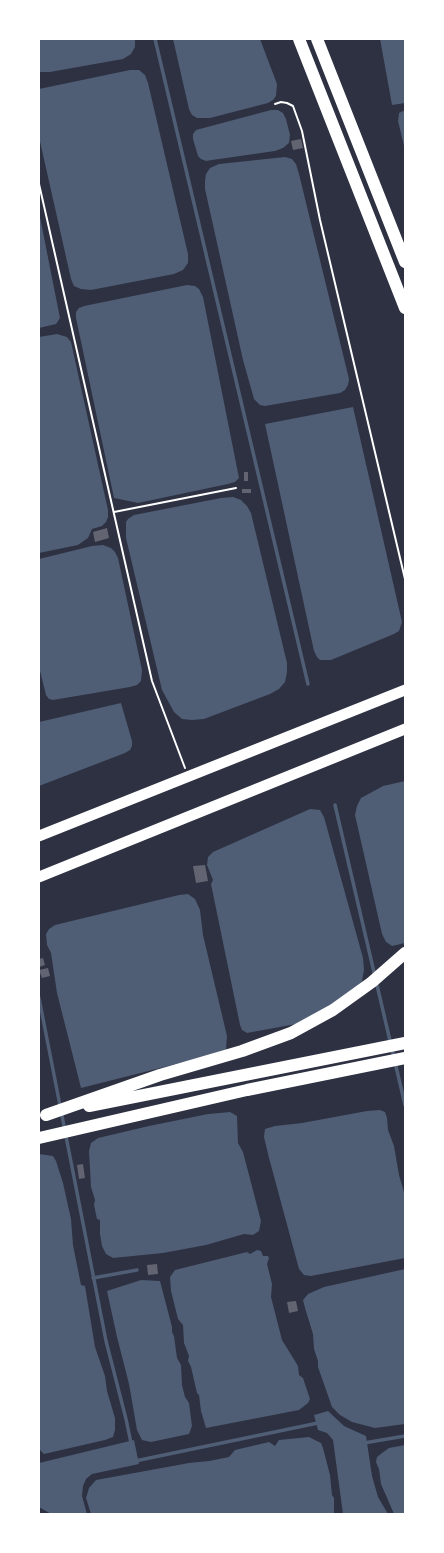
<!DOCTYPE html>
<html>
<head>
<meta charset="utf-8">
<style>
  body { margin:0 }
  #map { position:relative; width:444px; height:1553px; overflow:hidden; background:#2d3142; font-family:Jost,sans-serif }
  canvas { display:block }
  .frame { position:absolute; inset:0; border:40px solid #fff; pointer-events:none }
</style>
</head>
<body>
<div id="map">
<canvas width="444" height="1553"></canvas>
<div class="frame"></div>
</div>
<script>
const g = document.querySelector('canvas').getContext('2d');
g.lineJoin = 'round';
function fill(path, color) { g.fillStyle = color; g.fill(path, 'evenodd'); }
const poly = rows => new Path2D(rows.map(r => 'M' + r).join(''));
function stroke(path, color, width, dash) { g.strokeStyle = color; g.lineWidth = width; g.lineCap = dash ? 'butt' : 'round'; g.setLineDash(dash || []); g.stroke(path); }
fill(poly([
  [39,39,135,39,135,47,131,54,123,59,50,72,39,72],
  [173,39,260,39,277,84,276,96,273,100,268,103,210,118,197,118,192,115,189,109],
  [380,39,405,39,405,103,392,105],
  [130,70,139,70,145,75,148,83,188,254,188,263,183,270,174,274,91,290,81,289,74,286,71,279,39,137,39,89],
  [271,110,278,110,283,113,286,119,290,135,289,143,283,148,275,151,212,160,206,161,201,159,198,156,193,139,193,134,196,130],
  [405,110,405,150,398,121,399,113],
  [285,157,292,159,296,164,299,174,349,379,348,385,345,390,340,393,265,406,260,405,254,399,243,360,205,189,205,181,206,174,210,168,219,164],
  [39,212,60,318,56,324,39,328],
  [187,285,195,286,199,289,203,297,239,478,235,482,228,484,138,503,114,498,76,318,76,312,79,308,84,306],
  [57,334,67,337,71,342,108,510,108,517,106,522,102,526,92,529,88,538,78,545,39,553,39,337],
  [353,407,402,622,399,631,394,634,331,660,320,660,317,657,314,651,265,424],
  [233,497,241,500,247,506,251,513,287,663,287,672,285,682,279,689,270,694,204,719,192,720,182,719,174,712,162,690,126,538,126,522,128,519,134,515,221,498],
  [103,545,111,548,115,552,118,558,142,670,141,681,137,685,130,687,53,700,49,699,46,695,39,667,39,559,92,546],
  [121,703,132,741,132,746,130,750,125,753,39,786,39,722],
  [405,781,405,943,392,946,386,942,382,934,355,815,357,806,361,798,383,786],
  [310,809,320,810,324,817,363,958,364,970,362,981,357,988,347,996,296,1024,247,1033,242,1030,240,1025,211,884,213,880,207,865,208,857,213,852],
  [188,894,195,899,200,910,203,935,227,1036,226,1050,200,1058,81,1088,57,993,51,953,47,945,46,934,49,929,55,925,179,895],
  [380,1110,385,1112,387,1118,388,1130,394,1146,399,1175,405,1196,405,1258,311,1276,304,1275,299,1269,269,1158,264,1137,265,1129,275,1126,302,1123,367,1111],
  [230,1112,237,1116,238,1143,243,1152,261,1221,259,1231,253,1235,244,1234,206,1245,163,1253,113,1258,106,1254,102,1246,100,1234,100,1220,97,1219,94,1205,95,1200,91,1187,89,1151,91,1143,98,1138,149,1126,208,1114],
  [39,1154,53,1156,56,1161,63,1183,71,1219,73,1245,81,1285,85,1286,95,1347,105,1376,107,1391,115,1418,115,1430,113,1437,105,1440,44,1454,40,1450,39,1446],
  [257,1250,261,1251,263,1256,268,1256,269,1258,267,1264,272,1284,271,1297,282,1340,298,1366,299,1375,303,1378,310,1399,308,1403,299,1410,206,1428,201,1411,199,1395,197,1393,191,1367,188,1361,189,1356,184,1343,183,1325,178,1319,171,1291,170,1277,175,1270,247,1252,250,1254],
  [405,1269,405,1424,375,1428,352,1422,340,1415,332,1407,318,1367,318,1361,314,1349,313,1334,305,1308,303,1300,308,1294,324,1287],
  [141,1280,160,1281,172,1327,172,1332,174,1336,177,1358,181,1365,182,1385,185,1397,189,1403,192,1426,189,1434,151,1442,142,1440,137,1430,129,1384,117,1337,107,1291],
  [328,1411,344,1426,366,1436,372,1476,378,1497,388,1514,343,1514,333,1440,327,1433,318,1430,314,1415],
  [309,1437,321,1443,323,1448,330,1475,332,1495,334,1498,334,1514,91,1514,86,1498,89,1488,96,1480,189,1463,209,1461,229,1457,235,1450,269,1442,275,1446,279,1440],
  [134,1440,139,1464,92,1474,86,1479,83,1486,82,1496,87,1514,51,1514,39,1507,39,1463],
  [405,1445,405,1514,394,1514,381,1484,379,1469,376,1462,377,1457,382,1453,389,1448]
]), '#4f5d75');
stroke(poly([
  [155,39,308,684],
  [335,805,405,1105],
  [39,998,106,1341,126,1419,131,1443],
  [93,1278,137,1270],
  [364,1443,405,1436],
  [135,1461,318,1423]
]), '#4f5d75', 3.5);
fill(poly([
  [301,139,303,148,293,150,291,141],
  [244,472,248,472,248,481,244,481],
  [242,489,251,489,251,493,242,493],
  [107,528,109,538,95,542,93,532],
  [205,865,208,881,196,883,193,866],
  [43,958,45,965,39,967,39,959],
  [48,968,50,976,42,978,39,970],
  [83,1164,85,1178,79,1179,77,1165],
  [157,1264,158,1274,148,1275,147,1265],
  [296,1301,298,1311,289,1313,287,1302]
]), '#626471');
stroke(poly([
  [275,104,281,102,287,103,293,106,302,131,320,220,405,579],
  [39,184,152,681,185,768],
  [114,512,236,488]
]), '#fff', 2);
stroke(poly([
  [39,836,405,690],
  [39,877,405,729]
]), '#fff', 11);
stroke(poly([
  [299,39,405,308],
  [317,39,405,262],
  [89,1106,405,1043],
  [46,1115,160,1075,242,1051,291,1033,333,1010,372,982,405,953],
  [39,1138,247,1090,405,1058]
]), '#fff', 12);
</script>
</body>
</html>
